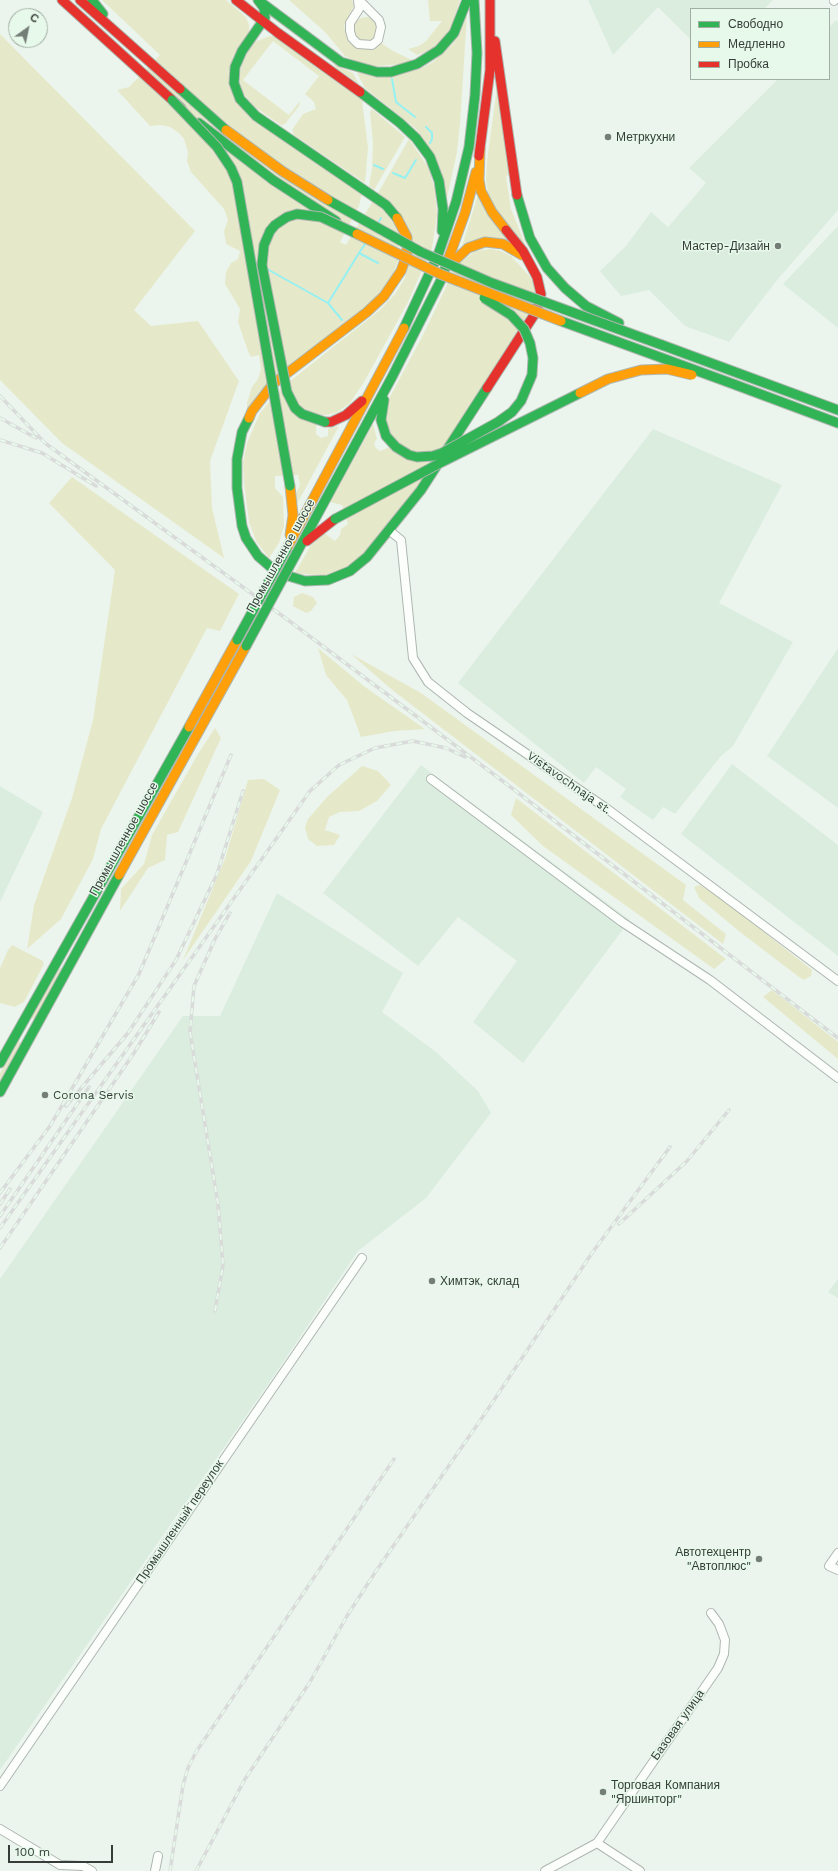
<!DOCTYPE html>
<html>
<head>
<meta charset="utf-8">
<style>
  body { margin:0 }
  #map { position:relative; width:838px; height:1871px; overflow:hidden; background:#ebf5ed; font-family:"Work Sans",sans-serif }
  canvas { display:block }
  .legend { position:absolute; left:690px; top:8px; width:140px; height:72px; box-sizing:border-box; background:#e7f9eb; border:1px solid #a0aea3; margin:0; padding:5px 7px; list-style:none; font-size:12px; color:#363d38 }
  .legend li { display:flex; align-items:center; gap:8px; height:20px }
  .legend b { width:20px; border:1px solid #a0aea3 }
  .north { position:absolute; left:8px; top:8px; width:40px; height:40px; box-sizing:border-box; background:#e7f9eb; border:1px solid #a0aea3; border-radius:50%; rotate:33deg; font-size:11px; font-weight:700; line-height:16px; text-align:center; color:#363d38 }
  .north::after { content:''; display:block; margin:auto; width:14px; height:18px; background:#757d77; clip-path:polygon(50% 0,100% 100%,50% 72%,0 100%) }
  .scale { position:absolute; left:8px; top:1845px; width:105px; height:18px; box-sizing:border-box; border:2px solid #363d38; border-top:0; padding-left:5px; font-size:12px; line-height:14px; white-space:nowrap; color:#363d38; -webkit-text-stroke:3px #e7f9eb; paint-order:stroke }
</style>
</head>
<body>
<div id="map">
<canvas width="838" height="1871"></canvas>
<ul class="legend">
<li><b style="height:5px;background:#30b455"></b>Свободно</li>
<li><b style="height:5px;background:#ff9f0a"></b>Медленно</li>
<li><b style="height:5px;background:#e5322d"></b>Пробка</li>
</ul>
<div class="north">С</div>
<div class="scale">100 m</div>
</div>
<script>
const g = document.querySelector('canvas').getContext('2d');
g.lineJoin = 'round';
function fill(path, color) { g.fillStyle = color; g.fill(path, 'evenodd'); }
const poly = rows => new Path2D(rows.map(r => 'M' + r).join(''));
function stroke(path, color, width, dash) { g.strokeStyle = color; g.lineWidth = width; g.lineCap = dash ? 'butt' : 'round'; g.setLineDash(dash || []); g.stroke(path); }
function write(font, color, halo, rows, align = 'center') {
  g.font = font + ' "Work Sans",sans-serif'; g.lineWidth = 3; g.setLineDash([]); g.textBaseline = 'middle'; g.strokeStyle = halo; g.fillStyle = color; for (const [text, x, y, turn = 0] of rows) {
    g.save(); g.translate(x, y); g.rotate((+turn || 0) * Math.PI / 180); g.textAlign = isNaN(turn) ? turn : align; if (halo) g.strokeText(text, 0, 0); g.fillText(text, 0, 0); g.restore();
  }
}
fill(poly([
  [588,0,773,0,764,9,691,9,691,40,658,7,613,55],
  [836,20,838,22,838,210,778,279,729,342,685,326,649,290,621,296,600,271,626,246,651,212,668,227,706,183,689,168,778,79,829,79,829,27],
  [838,226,838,328,783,284],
  [653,429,782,485,719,603,793,642,733,746,721,756,675,814,663,807,653,820,620,797,626,789,596,767,584,783,458,683],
  [838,648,838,808,767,756],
  [732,764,838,845,838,956,681,834],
  [421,765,630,920,523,1063,473,1022,517,961,458,917,418,966,323,893],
  [0,786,43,812,0,902],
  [277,893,403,973,382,1012,436,1052,478,1091,491,1113,426,1198,358,1251,271,1380,0,1770,0,1279,183,1016,220,1016],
  [838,1279,838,1298,828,1292]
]), '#dbeddf');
fill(poly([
  [102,0,226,0,246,17,249,25,249,32,233,57,229,75,229,86,235,100,250,118,362,193,359,206,340,242,346,245,373,201,379,205,399,230,398,261,390,281,368,306,292,363,260,391,247,409,247,403,252,387,258,379,261,369,259,355,251,357,248,351,238,322,240,309,225,284,226,272,231,263,238,259,240,251,226,244,224,231,228,220,224,209,191,172,187,161,188,152,184,139,179,133,170,127,161,125,150,126,117,90,129,87,160,55],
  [289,0,352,0,354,6,344,26,347,38,353,46,358,49,369,49,381,43,393,51,414,61,404,64,376,66,362,64,345,56,325,32],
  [428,0,460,0,451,28,441,41,430,50,417,55,408,49,419,46,426,41,442,21,430,21],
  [467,15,460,124,457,152,447,198,441,170,428,145,415,128,365,88,357,73,394,76,420,69,433,62,452,45,459,35],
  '354 29a12 12 0 1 1 24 0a12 12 0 1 1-24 0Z',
  [0,34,195,231,134,310,151,326,198,321,239,381,210,461,212,508,224,558,62,443,0,380],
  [270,36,275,36,362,100,368,148,365,183,294,135,292,130,303,114,316,109,314,102,305,94,319,76,273,41,243,80,289,115,300,101,299,106,285,124,281,125,255,107,242,92,239,76,244,58,254,42],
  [333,64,353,73,359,84,337,69],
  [497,87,509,175,506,176,511,209,527,249,494,206,488,193,486,181,487,161],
  [372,109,405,137,374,190,369,186,372,169,373,143,370,112],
  [409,139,428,167,435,190,437,216,432,248,407,304,364,382,350,403,336,413,325,415,317,414,316,434,321,438,328,436,328,429,339,426,297,504,296,493,300,485,298,475,275,476,275,488,283,497,284,526,279,543,269,558,256,541,249,522,244,483,243,463,247,443,260,413,280,389,380,310,395,294,405,278,411,253,378,193],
  [478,195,515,245,462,246],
  [491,249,501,251,511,256,533,280,535,295,525,320,422,481,355,564,323,576,295,573,311,545,324,533,335,541,340,535,341,529,348,524,342,505,330,502,373,424,377,439,374,443,376,448,380,451,388,448,395,438,386,428,385,406,424,333,456,266,475,251],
  [72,477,239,594,220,631,207,628,101,829,93,859,61,919,27,949,34,905,72,798,93,720,115,570,49,503],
  [302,593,313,597,317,603,311,611,306,613,293,606,294,597],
  [318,648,365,687,425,729,394,731,361,737,347,700,326,675],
  [351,654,421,693,686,885,683,900,726,934,723,944,391,689],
  [215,728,221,738,178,832,167,835,165,860,148,868,120,911,121,889,144,864,152,835,198,754],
  [362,766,378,771,391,785,377,801,359,811,340,812,329,817,325,830,340,835,334,845,317,846,308,839,305,827,308,819,327,797],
  [264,779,280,790,251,861,183,960,225,859,248,780],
  [516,798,726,959,714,969,543,846,511,815],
  [700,885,722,899,812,970,811,976,804,980,799,977,740,932,699,898,694,887],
  [12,945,43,961,44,964,24,1002,15,1007,0,1003,0,968,8,950],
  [60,968,62,969,35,1020,30,1017],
  [772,990,838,1042,838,1059,763,997],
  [18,1041,23,1044,0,1084,0,1073]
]), '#e6e9c9');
stroke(poly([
  [392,79,396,102,415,117],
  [426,127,432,133,432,139,430,143],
  [374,165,383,169],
  [393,173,405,178,416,160],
  [378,223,381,218],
  [359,253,365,244],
  [267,269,328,303,342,320],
  [328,303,359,253,378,263]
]), '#95f0f2', 2);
const street = poly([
  [358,0,359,9,350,23,350,31,352,38,358,44,372,45,378,40,381,27,379,20,359,0],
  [834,1,835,0],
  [390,531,401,540,413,658,428,682,467,713,606,808,838,981],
  [431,779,622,922,710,980,838,1078],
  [838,1553,829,1566,838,1570],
  [0,1786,362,1258],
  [0,1829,60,1865,83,1866,92,1871],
  [597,1843,640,1871],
  [155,1871,158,1856],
  [545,1871,597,1843,718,1668,724,1654,725,1640,719,1624,711,1613]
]);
const fast = poly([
  [92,0,103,14],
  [258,0,264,8,265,18,242,51,235,67,234,83,240,99,256,116,386,205,397,218],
  [262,3,341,62,377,72,391,72,417,64,439,50,454,33,467,0],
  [180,89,226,130],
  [360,92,400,123,416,138,430,157,439,181,443,209,442,231],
  [199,123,273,180,336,221],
  [517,195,530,238,547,268,565,288,586,306,619,323],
  [404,328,438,255,456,202,469,147,475,95,477,53,474,0],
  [662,345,838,410],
  [736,385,838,423],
  [384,400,381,420,386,436],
  [249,418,242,432,237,459,237,488,242,526,246,538,258,556,273,569,282,574,305,581,328,580,350,571,367,557,421,490,487,388],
  [296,554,392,377,441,280,448,260],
  [0,1063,189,727],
  [0,1092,119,875]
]);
const slow = poly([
  [480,149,479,180,481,191,492,212,506,230],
  [448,260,465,213,476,172],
  [451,264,468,248,485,242,503,244,522,255],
  [249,418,252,411,273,384,367,312,384,296,401,271,407,254,407,237,397,218],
  [290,486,293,515,290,535],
  [287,548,404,328],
  [189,727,237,640],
  [119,875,246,646]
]);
const jam = poly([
  [62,0,181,108],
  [80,0,180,89],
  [236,0,278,33,360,92],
  [495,41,517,195],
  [479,156,490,70,490,0],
  [487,388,536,312,541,294,537,277,523,251,506,230],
  [325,422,331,422,346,415,362,401],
  [307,541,335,519]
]);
stroke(street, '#aeb6b0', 10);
stroke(fast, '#aeb6b0', 11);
stroke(slow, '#aeb6b0', 11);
stroke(jam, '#aeb6b0', 11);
stroke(street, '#fcfefc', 8);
stroke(fast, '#30b455', 9);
stroke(slow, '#ff9f0a', 9);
stroke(jam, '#e5322d', 9);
const rail = poly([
  [0,396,45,443,288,620,504,782,838,1038],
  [0,418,36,438],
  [0,440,42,453,96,486],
  [66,1106,128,1033,176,960,217,874,243,791],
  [0,1193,50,1126,139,974,231,755],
  [0,1204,10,1189],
  [0,1216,89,1087],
  [619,1224,687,1161,729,1110],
  [0,1228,310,791,339,765,375,748,413,741,446,748,465,757],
  [0,1248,134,1053,159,1012],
  [215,1311,223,1265,218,1204,190,1032,194,986,215,939,230,913],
  [170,1871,183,1785,188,1768,196,1752,394,1459],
  [196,1871,245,1779,310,1682,347,1616,376,1571,484,1415,592,1253,670,1147]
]);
stroke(rail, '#d8dbd9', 3.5);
stroke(rail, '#e7f9eb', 2, [6]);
const fastBridge = poly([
  [172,100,217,147,231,168,237,182,290,486],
  [328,200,421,252,492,283,662,345],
  [561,321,736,385],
  [325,422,302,414,295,408,287,392,262,265,264,245,270,231,275,225,287,217,297,214,321,217,357,234],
  [386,436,396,447,409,455,417,457,433,456,442,453,498,422,512,412,521,401,532,375,533,358,530,343,524,329,511,315,484,298],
  [335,519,442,462,580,393],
  [237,640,287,548],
  [246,646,296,554]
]);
const slowBridge = poly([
  [226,130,282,171,328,200],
  [357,234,440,274,561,321],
  [580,393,608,379,641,370,667,369,692,375]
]);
stroke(fastBridge, '#aeb6b0', 11, []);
stroke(slowBridge, '#aeb6b0', 11, []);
stroke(fastBridge, '#30b455', 9);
stroke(slowBridge, '#ff9f0a', 9);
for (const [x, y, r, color] of [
  [608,137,4,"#757d77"],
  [778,246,4,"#757d77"],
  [45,1095,4,"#757d77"],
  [432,1281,4,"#757d77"],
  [759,1559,4,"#757d77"],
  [603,1792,4,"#757d77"]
]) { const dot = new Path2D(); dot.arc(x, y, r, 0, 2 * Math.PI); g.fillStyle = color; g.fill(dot); stroke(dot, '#e7f9eb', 1.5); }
write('12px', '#363d38', '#e7f9eb', [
  ["Метркухни",616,137],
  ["Мастер-Дизайн",770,246,"right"],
  ["Corona Servis",53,1095],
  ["Химтэк, склад",440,1281],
  ["Автотехцентр",751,1552,"right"],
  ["\"Автоплюс\"",751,1566,"right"],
  ["Торговая Компания",611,1785],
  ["\"Яршинторг\"",611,1799]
], 'left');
write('12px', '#363d38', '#e7f9eb', [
  ["Промышленное шоссе",281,556,-61],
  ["Vistavochnaja st.",569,783,35],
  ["Промышленное шоссе",124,839,-61],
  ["Промышленный переулок",180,1522,-56],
  ["Базовая улица",678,1725,-55]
]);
</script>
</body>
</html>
